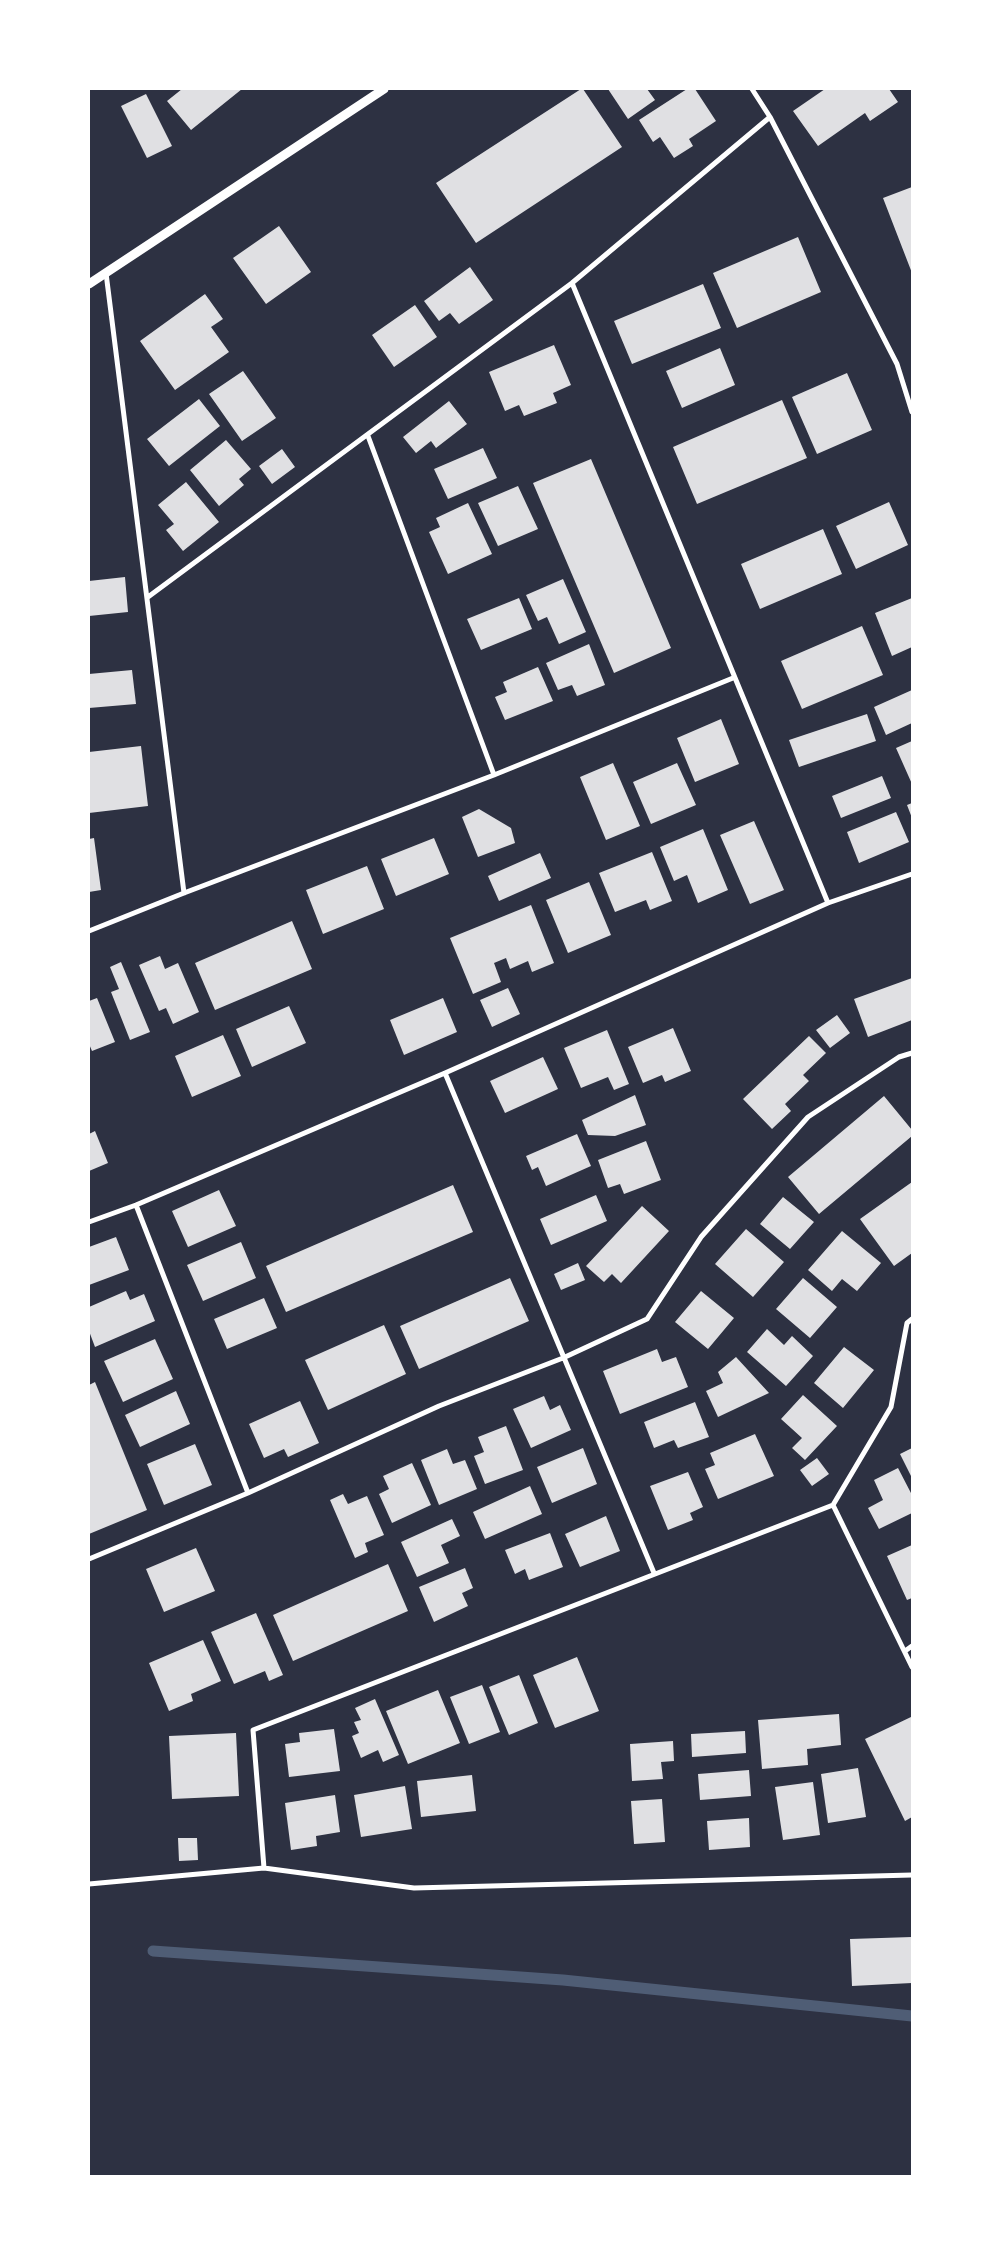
<!DOCTYPE html>
<html>
<head>
<meta charset="utf-8">
<style>
  body { margin:0 }
  #map { position:relative; width:1001px; height:2265px; overflow:hidden; background:#2d3142; font-family:"Exo 2",sans-serif }
  canvas { display:block }
  .frame { position:absolute; inset:0; border:90px solid #fff; pointer-events:none }
</style>
</head>
<body>
<div id="map">
<canvas width="1001" height="2265"></canvas>
<div class="frame"></div>
</div>
<script>
const g = document.querySelector('canvas').getContext('2d');
g.lineJoin = 'round';
const poly = rows => new Path2D(rows.map(r => 'M' + r).join(''));
function stroke(path, color, width, dash) { g.strokeStyle = color; g.lineWidth = width; g.lineCap = dash ? 'butt' : 'round'; g.setLineDash(dash || []); g.stroke(path); }
function fill(path, color) { g.fillStyle = color; g.fill(path, 'evenodd'); }
stroke(poly([
  [153,1951,563,1980,912,2016]
]), '#4f5d75', 11);
fill(poly([
  [182,89,242,89,191,130,167,101],
  [581,89,583,89,622,147,476,243,436,183],
  [608,89,647,89,655,100,628,119],
  [687,89,695,89,716,121,689,139,693,146,674,158,660,137,653,142,639,120],
  [825,89,889,89,898,102,870,121,865,113,818,146,793,111],
  [146,94,172,146,147,158,121,106],
  [912,187,912,273,883,198],
  [279,226,311,272,266,304,233,258],
  [798,237,821,292,737,328,713,273],
  [470,267,493,300,459,324,450,313,439,321,424,301],
  [703,284,721,328,632,364,614,321],
  [205,294,223,319,211,327,229,352,175,390,140,341],
  [415,305,437,337,394,367,372,335],
  [554,345,571,385,553,393,557,403,524,416,519,405,505,411,489,372],
  [720,348,735,385,682,408,666,371],
  [243,371,276,418,242,441,209,394],
  [847,373,872,430,817,454,792,397],
  [199,399,220,426,169,466,147,439],
  [782,400,807,458,697,504,673,447],
  [449,401,467,424,436,448,431,441,416,453,403,437],
  [226,440,251,469,239,479,244,485,219,506,190,470],
  [483,448,497,478,448,499,434,469],
  [282,449,295,467,272,484,259,466],
  [591,459,671,648,614,673,533,483],
  [186,482,219,522,183,551,166,530,174,524,158,505],
  [518,486,538,529,498,546,478,503],
  [889,502,908,545,856,569,836,526],
  [468,503,492,554,448,574,429,532,440,527,436,518],
  [823,529,842,574,760,609,741,564],
  [125,577,128,612,89,616,89,581],
  [563,579,586,632,559,644,547,617,538,621,526,595],
  [519,598,532,629,481,650,467,619],
  [912,598,912,647,892,656,875,613],
  [862,626,883,675,802,709,781,661],
  [589,644,605,685,577,696,572,685,558,690,546,663],
  [538,667,553,701,505,720,495,697,507,692,503,682],
  [132,670,136,704,89,708,89,674],
  [912,690,912,723,886,735,874,707],
  [867,714,876,741,799,767,789,740],
  [721,719,739,764,695,782,677,738],
  [912,741,912,784,896,748],
  [141,746,148,806,89,813,89,752],
  [613,763,640,826,606,840,580,777],
  [677,763,696,805,651,824,633,782],
  [882,776,891,798,841,818,832,796],
  [912,803,912,818,907,805],
  [479,809,511,828,515,843,478,857,462,817],
  [896,812,909,842,859,863,847,832],
  [754,821,784,890,750,904,720,835],
  [703,829,728,890,698,903,687,875,674,881,660,847],
  [94,838,101,890,89,892,89,839],
  [434,838,449,874,396,896,381,859],
  [652,852,672,901,650,910,646,900,615,912,599,873],
  [540,853,551,878,499,901,488,876],
  [367,866,384,909,323,934,306,890],
  [589,882,611,935,568,953,546,900],
  [531,905,554,963,532,972,528,961,510,969,506,958,494,963,501,982,473,994,450,938],
  [292,921,312,969,215,1010,195,963],
  [160,956,165,969,178,963,199,1012,173,1024,166,1008,159,1011,139,965],
  [121,962,150,1032,130,1040,111,992,119,989,110,967],
  [912,978,912,1020,868,1037,854,999],
  [508,988,520,1014,492,1027,480,1000],
  [97,998,115,1042,92,1051,89,1044,89,1001],
  [443,998,457,1032,404,1055,390,1020],
  [289,1006,306,1043,252,1067,236,1029],
  [837,1015,850,1033,830,1048,816,1030],
  [673,1028,691,1071,665,1082,662,1075,643,1083,628,1047],
  [607,1030,629,1084,614,1090,608,1077,581,1088,564,1048],
  [223,1035,241,1076,192,1097,175,1056],
  [809,1036,826,1053,803,1075,809,1081,785,1104,791,1111,772,1129,743,1099],
  [543,1057,558,1089,505,1113,490,1081],
  [635,1095,646,1125,615,1136,588,1135,582,1120],
  [884,1096,912,1130,912,1136,819,1214,788,1177],
  [95,1131,108,1163,89,1171,89,1134],
  [577,1134,591,1166,546,1186,538,1167,532,1170,526,1156],
  [646,1141,661,1180,624,1194,620,1184,608,1188,598,1160],
  [912,1182,912,1253,894,1266,860,1219],
  [453,1185,473,1232,286,1312,266,1266],
  [219,1190,236,1226,188,1247,172,1211],
  [596,1195,607,1221,551,1245,540,1219],
  [783,1197,814,1222,790,1249,760,1224],
  [642,1206,669,1231,621,1283,612,1274,604,1282,586,1266],
  [746,1229,784,1262,753,1297,715,1264],
  [842,1231,881,1263,857,1291,842,1279,832,1291,808,1270],
  [116,1237,129,1270,89,1285,89,1247],
  [241,1242,256,1278,203,1301,187,1265],
  [578,1263,585,1280,561,1290,554,1274],
  [510,1278,529,1321,419,1369,400,1326],
  [803,1278,837,1307,810,1338,776,1309],
  [126,1291,130,1300,144,1294,155,1321,95,1347,89,1331,89,1307],
  [701,1291,734,1318,708,1349,675,1322],
  [264,1298,277,1328,227,1349,214,1319],
  [384,1325,406,1374,328,1410,305,1360],
  [767,1329,784,1345,792,1336,813,1356,786,1386,747,1352],
  [155,1339,173,1379,123,1402,104,1361],
  [844,1347,874,1370,843,1408,814,1383],
  [657,1349,662,1362,676,1357,688,1387,620,1414,603,1371],
  [736,1357,769,1393,718,1417,706,1391,723,1383,718,1372],
  [95,1382,147,1510,89,1534,89,1385],
  [176,1391,190,1424,140,1447,125,1415],
  [803,1395,837,1426,805,1460,792,1448,802,1438,781,1419],
  [544,1396,550,1410,560,1405,571,1430,531,1448,513,1409],
  [300,1401,319,1443,288,1457,284,1449,264,1458,249,1424],
  [695,1402,709,1437,678,1448,674,1440,654,1448,644,1422],
  [506,1426,523,1470,485,1484,474,1456,484,1452,478,1437],
  [755,1434,774,1476,718,1499,705,1469,715,1465,710,1453],
  [195,1444,212,1485,164,1505,147,1464],
  [583,1448,597,1484,552,1503,537,1467],
  [912,1448,912,1478,900,1454],
  [447,1449,453,1464,465,1460,477,1489,439,1505,421,1460],
  [817,1458,829,1474,812,1486,800,1470],
  [412,1463,431,1505,392,1523,379,1494,389,1489,383,1476],
  [898,1468,912,1495,912,1513,879,1529,868,1508,883,1500,874,1480],
  [688,1472,703,1507,690,1513,693,1520,668,1530,650,1486],
  [530,1486,542,1514,485,1539,473,1512],
  [343,1494,348,1504,367,1496,384,1535,365,1543,368,1552,355,1558,330,1500],
  [606,1516,620,1551,580,1567,565,1534],
  [452,1519,460,1536,441,1545,449,1563,417,1577,401,1542],
  [550,1533,563,1567,529,1580,525,1569,515,1574,505,1550],
  [912,1545,912,1598,907,1600,887,1556],
  [196,1548,215,1591,164,1612,146,1569],
  [388,1564,408,1611,293,1661,273,1615],
  [465,1568,473,1588,462,1593,468,1606,434,1622,419,1587],
  [256,1613,283,1675,269,1681,265,1671,234,1684,211,1632],
  [203,1640,221,1681,191,1694,193,1701,169,1711,149,1663],
  [577,1657,599,1711,555,1728,533,1675],
  [519,1675,538,1723,509,1735,489,1687],
  [482,1685,500,1732,469,1744,450,1697],
  [438,1690,460,1743,408,1764,386,1711],
  [375,1699,399,1755,383,1762,378,1750,361,1758,352,1736,359,1733,354,1722,361,1720,355,1708],
  [839,1714,841,1745,807,1749,808,1765,762,1769,758,1720],
  [911,1717,912,1720,912,1817,905,1821,865,1739],
  [334,1729,340,1771,289,1777,285,1744,300,1742,299,1733],
  [745,1731,746,1753,692,1757,691,1734],
  [236,1733,239,1796,172,1799,169,1736],
  [673,1741,674,1761,661,1762,663,1779,632,1781,630,1744],
  [858,1768,866,1817,828,1823,821,1774],
  [749,1770,751,1796,700,1800,698,1774],
  [472,1775,476,1811,421,1817,417,1781],
  [813,1782,820,1835,783,1840,775,1787],
  [405,1786,412,1829,361,1837,354,1795],
  [335,1795,340,1832,316,1836,317,1846,291,1850,285,1803],
  [662,1799,665,1842,634,1844,631,1801],
  [749,1818,750,1847,709,1850,707,1821],
  [178,1838,197,1838,198,1860,179,1861],
  [912,1937,912,1983,852,1986,850,1939]
]), '#e0e0e3');
stroke(poly([
  [752,89,770,117,897,364,912,412],
  [106,273,184,893],
  [572,283,828,903],
  [368,436,494,775],
  [148,597,572,283,770,117],
  [89,931,184,893,494,775,733,678],
  [445,1073,654,1573],
  [136,1205,248,1493],
  [89,1222,136,1205,445,1073,828,903,912,874],
  [833,1505,912,1667],
  [89,1559,248,1493,439,1406,563,1358,647,1319,701,1237,808,1117,899,1057,912,1053],
  [905,1651,912,1646],
  [264,1868,253,1730,833,1505,891,1407,907,1323,912,1319],
  [89,1884,264,1868,414,1888,912,1875]
]), '#fff', 5);
stroke(poly([
  [89,284,384,89]
]), '#fff', 9);
</script>
</body>
</html>
